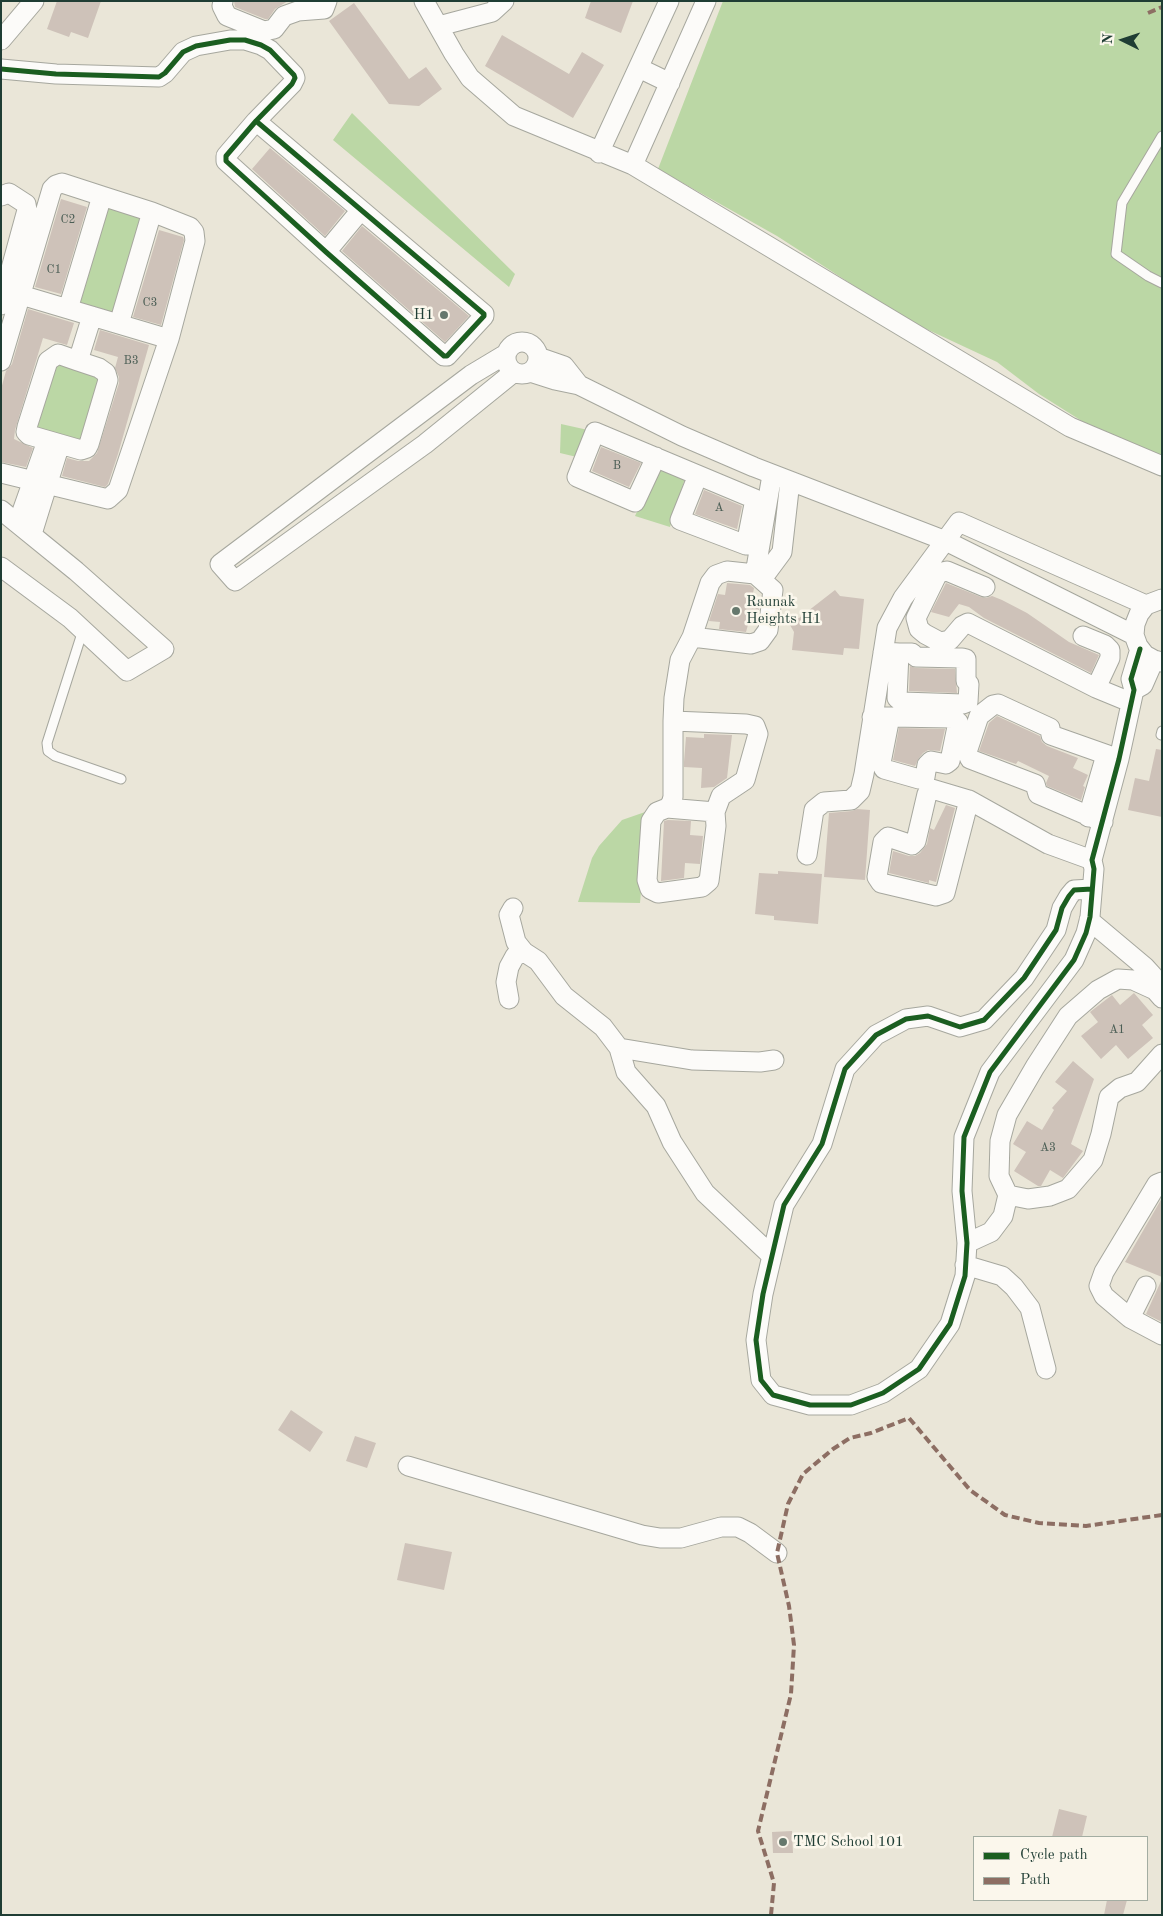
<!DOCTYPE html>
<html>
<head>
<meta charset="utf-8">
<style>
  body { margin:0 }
  #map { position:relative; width:1163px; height:1916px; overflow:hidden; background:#eae6d8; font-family:"Old Standard TT",serif }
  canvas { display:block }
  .frame { position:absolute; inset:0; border:2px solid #1f3d34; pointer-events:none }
  .legend { position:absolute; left:973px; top:1836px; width:175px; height:65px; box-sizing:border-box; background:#fbf7ec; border:1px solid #a3ada2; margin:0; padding:6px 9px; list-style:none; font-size:15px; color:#1f3d34 }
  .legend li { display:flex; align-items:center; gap:10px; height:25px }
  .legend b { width:25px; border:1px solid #a3ada2 }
  .north { position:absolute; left:1098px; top:15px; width:50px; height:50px; -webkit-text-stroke:4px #fbf7ec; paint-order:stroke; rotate:274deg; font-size:14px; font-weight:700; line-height:20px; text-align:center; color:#1f3d34 }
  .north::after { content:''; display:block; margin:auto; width:18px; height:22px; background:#1f3d34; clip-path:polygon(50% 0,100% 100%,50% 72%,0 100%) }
</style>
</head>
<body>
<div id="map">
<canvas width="1163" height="1916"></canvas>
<div class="frame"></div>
<ul class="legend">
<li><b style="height:6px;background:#1b5e20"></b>Cycle path</li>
<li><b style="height:6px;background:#8d6e63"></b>Path</li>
</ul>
<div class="north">N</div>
</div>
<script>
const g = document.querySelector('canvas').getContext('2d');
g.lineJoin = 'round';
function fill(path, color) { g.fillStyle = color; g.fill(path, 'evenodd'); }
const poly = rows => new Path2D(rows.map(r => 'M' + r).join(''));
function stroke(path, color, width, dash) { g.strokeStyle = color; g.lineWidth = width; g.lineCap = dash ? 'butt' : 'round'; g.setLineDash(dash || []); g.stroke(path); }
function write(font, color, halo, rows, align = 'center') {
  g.font = font + ' "Old Standard TT",serif'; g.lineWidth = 5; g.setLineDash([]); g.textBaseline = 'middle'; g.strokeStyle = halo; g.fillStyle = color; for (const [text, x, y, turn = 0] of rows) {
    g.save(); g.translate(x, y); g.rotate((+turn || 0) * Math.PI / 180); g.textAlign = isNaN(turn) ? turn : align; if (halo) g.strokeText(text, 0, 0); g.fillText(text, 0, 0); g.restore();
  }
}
fill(poly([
  [723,1,1162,1,1162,456,1085,423,1039,394,997,362,907,320,777,236,658,169],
  [352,113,515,274,509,287,333,140],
  [105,206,141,218,115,314,75,303],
  [54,358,101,373,79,442,33,430],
  [561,424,588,430,581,458,560,453],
  [659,465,686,475,670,527,635,516],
  [648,811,640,903,578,902,592,858,599,846,622,820]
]), '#bbd7a5');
fill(poly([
  [57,1,101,1,88,38,71,32,69,37,47,29],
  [234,1,288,1,275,9,268,19,265,19,235,7],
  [591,1,633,1,621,33,585,18],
  [354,3,409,79,426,67,442,89,419,106,389,104,329,21],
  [502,35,569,74,582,52,604,65,573,118,485,66],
  [270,148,345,211,325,236,252,169],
  [61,199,87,207,61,294,35,287],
  [362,226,469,316,445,342,342,251],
  [159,230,183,237,184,240,161,325,133,317],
  [28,309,74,323,67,345,43,338,15,430,14,439,33,448,26,467,1,462,1,389,6,371,12,364],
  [100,330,149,345,118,454,108,484,105,487,62,476,67,458,78,461,89,461,97,453,119,383,119,377,115,368,118,357,94,350],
  [601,447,641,463,629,487,592,471],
  [704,490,742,506,737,529,695,514],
  [727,583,750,585,754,588,752,599,760,600,758,622,749,621,746,632,719,629,720,622,709,621,718,594,725,595],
  [946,583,981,597,986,598,992,596,1002,600,1027,613,1069,642,1099,655,1091,673,984,618,969,607,959,604,949,617,931,612],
  [835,590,840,596,864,599,859,649,844,648,843,655,792,650,794,632,790,625],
  [910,666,916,668,955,669,957,693,909,691],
  [997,716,1040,736,1042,742,1047,746,1078,758,1073,768,1088,775,1083,786,1085,787,1081,800,1047,786,1046,783,1049,776,1018,761,1016,764,979,751,989,723],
  [899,728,945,729,940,751,928,750,923,753,919,758,915,766,893,760],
  [704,734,732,735,727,778,714,787,701,788,702,768,684,767,684,762,686,737,704,738],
  [1156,749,1162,750,1162,817,1128,810,1135,778,1149,781],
  [946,805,955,808,936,882,929,880,929,883,889,873,893,851,909,856,915,856,920,853,927,844,930,828,934,830],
  [857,809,870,810,865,880,824,877,829,813,852,811],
  [668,820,691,821,690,835,703,836,700,864,685,863,684,878,661,881,664,821],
  [778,871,822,874,818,924,774,920,774,916,755,914,759,873,778,874],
  [1134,993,1153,1015,1142,1025,1153,1038,1128,1059,1116,1045,1101,1059,1081,1036,1098,1022,1090,1012,1112,995,1120,1005],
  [1073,1061,1094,1079,1071,1144,1083,1151,1063,1178,1050,1170,1041,1186,1038,1186,1014,1171,1026,1152,1013,1144,1027,1121,1042,1130,1054,1110,1052,1108,1067,1091,1055,1082],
  [1162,1198,1162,1277,1125,1262],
  [1162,1279,1162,1322,1146,1314],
  [291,1410,323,1432,310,1452,278,1430],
  [355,1436,376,1443,367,1468,346,1461],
  [405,1543,452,1552,444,1590,397,1580],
  [1059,1809,1087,1816,1082,1837,1052,1837],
  [792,1831,793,1853,773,1853,772,1832],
  [1107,1900,1127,1900,1123,1915,1104,1915]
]), '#cec2b9');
const service = poly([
  [1162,136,1122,203,1116,254,1148,276,1162,283],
  [83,630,47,743,48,751,55,756,121,779],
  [1161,735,1162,731]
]);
const minor = poly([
  [223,1,222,6,227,16,264,31,274,29,284,16,298,11,324,9,327,1],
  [424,1,454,54,470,78,514,116,633,165,1070,427,1162,466],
  [439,26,492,12,504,1],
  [1,40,34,1],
  [639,68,670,83],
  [1,69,56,74,159,77,165,73,183,52,196,46,230,40,245,40,261,45,270,50,294,75,295,78,292,84,256,121,484,314,484,316,447,356,444,356,326,252,226,161,226,156,256,121],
  [599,153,669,1],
  [633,165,706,1],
  [1,196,9,193,26,204,27,210,1,305],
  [326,252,361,210],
  [21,295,169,339],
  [119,324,152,212],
  '506 358a16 16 0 1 1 32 0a16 16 0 1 1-32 0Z',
  [506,354,471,375,220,564,235,581,425,444,514,372],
  [538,357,564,366,579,385],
  [1,361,52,189,56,185,62,183,102,196],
  [78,361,99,368,106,373,108,380,89,444,87,448,81,450,29,435,26,432,27,427,48,361,58,354,78,361,92,316],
  [530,372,555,380,579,385,682,436,754,467,946,541,1134,635],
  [656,457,635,502,577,477,595,432,755,499,746,545,680,520,698,475],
  [1,473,108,499,118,490,169,339,195,241,194,232,190,227,152,212,102,196,68,309],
  [1,510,76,571,164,649,127,671,70,618,1,567],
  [18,523,47,441],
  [32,534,60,444],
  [755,574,772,475],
  [762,579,782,552,790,481],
  [985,587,947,571,938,573,916,618,919,629,925,634,940,642,950,640,962,626,968,623,1096,688,1130,702],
  [1162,599,1146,605,1139,614,1135,624,1134,635,1138,646,1145,655,1154,660,1162,662],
  [1083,636,1105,645,1110,650,1110,658,1096,688],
  [883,652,899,653,912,653,916,657,962,658,966,659,966,681,969,684,968,702,963,704,902,702,897,698,899,653],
  [1134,690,1143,685,1154,660],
  [872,717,890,717,953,718,958,722,950,761,946,764,931,761,927,765,925,777,919,779,884,769,881,763,890,717],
  [673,721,746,724,755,726,758,734,745,780,721,796,715,812,716,826,709,881,702,887,658,893,650,889,647,880,651,821,657,812,667,808,671,804,673,797,673,721,674,698,680,660,692,637,710,583,716,575,727,571,755,574,773,590,768,630,760,641,751,644,692,637],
  [969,800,932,789,927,794,916,841,912,845,888,837,883,842,877,877,881,883,936,896,945,893,969,800,1048,844,1092,860],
  [667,808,715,812],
  [1088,817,1106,755],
  [1103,822,1038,794,1035,784,970,759,967,752,979,716,993,705,998,704,1050,728,1051,735,1119,759],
  [807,855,814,810,824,802,851,800,860,791,864,774,887,628,903,598,959,522,1146,605],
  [1092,889,1074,890,1069,896,1062,908,1056,930,1024,978,984,1020,960,1027,928,1016,906,1019,876,1035,845,1069,822,1144,784,1205,763,1294,756,1340,761,1380,773,1395,810,1405,851,1405,883,1393,919,1369,950,1324,965,1276,967,1243,962,1191,964,1137,990,1072,1074,960,1086,933,1090,917,1094,869,1092,860,1119,759,1134,690,1131,679,1140,649],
  [513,908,509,915,516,942,524,952,538,961,564,996,603,1027,619,1048,626,1072,656,1106,672,1142,705,1193,772,1256],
  [1089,920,1145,967,1162,986],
  [509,999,506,982,509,967,515,956,524,952],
  [619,1048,692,1060,760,1062,774,1060],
  [1162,1182,1157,1184,1104,1272,1099,1286,1104,1296,1130,1318,1162,1335],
  [1008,1195,1028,1199,1050,1196,1068,1189,1093,1160,1101,1134,1109,1097,1120,1088,1137,1082,1162,1054],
  [967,1243,991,1232,1003,1216,1008,1195,999,1176,1000,1141,1007,1115,1035,1067,1068,1016,1098,990,1118,979,1133,980,1155,990,1162,998],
  [965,1265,1002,1276,1014,1287,1030,1308,1046,1369],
  [1130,1318,1146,1286],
  [408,1466,642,1535,660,1538,681,1538,721,1527,738,1527,750,1533,777,1553]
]);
stroke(service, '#a6a79e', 11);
stroke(minor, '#a6a79e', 21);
stroke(service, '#fcfbf9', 9);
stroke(minor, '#fcfbf9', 19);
stroke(poly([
  [1148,13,1162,7],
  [771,1915,774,1883,758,1831,791,1694,794,1645,789,1606,777,1553,788,1504,803,1474,833,1449,850,1438,871,1433,909,1418,970,1490,1005,1515,1039,1523,1086,1526,1162,1515]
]), '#8d6e63', 4, [8, 4]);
stroke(poly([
  [1,69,56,74,159,77,165,73,183,52,196,46,230,40,245,40,261,45,270,50,294,75,295,78,292,84,256,121,484,314,484,316,447,356,444,356,326,252,226,161,226,156,256,121],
  [1092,889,1074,890,1069,896,1062,908,1056,930,1024,978,984,1020,960,1027,928,1016,906,1019,876,1035,845,1069,822,1144,784,1205,763,1294,756,1340,761,1380,773,1395,810,1405,851,1405,883,1393,919,1369,950,1324,965,1276,967,1243,962,1191,964,1137,990,1072,1074,960,1086,933,1090,917,1094,869,1092,860,1119,759,1134,690,1131,679,1140,649]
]), '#1b5e20', 5);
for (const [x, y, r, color] of [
  [444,315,5,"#66786d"],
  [736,611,5,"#66786d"],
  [783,1842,5,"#66786d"]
]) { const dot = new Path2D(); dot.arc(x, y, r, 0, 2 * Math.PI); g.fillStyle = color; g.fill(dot); stroke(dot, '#fbf7ec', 2); }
write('12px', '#4b5e55', null, [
  ["C2",68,220],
  ["C1",54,270],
  ["C3",150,303],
  ["B3",131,361],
  ["B",617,466],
  ["A",719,508],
  ["A1",1117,1030],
  ["A3",1048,1148]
]);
write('15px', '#1f3d34', '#fbf7ec', [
  ["H1",434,315,"right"],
  ["Raunak",746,602],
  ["Heights H1",746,619],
  ["TMC School 101",793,1842]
], 'left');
</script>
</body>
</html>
